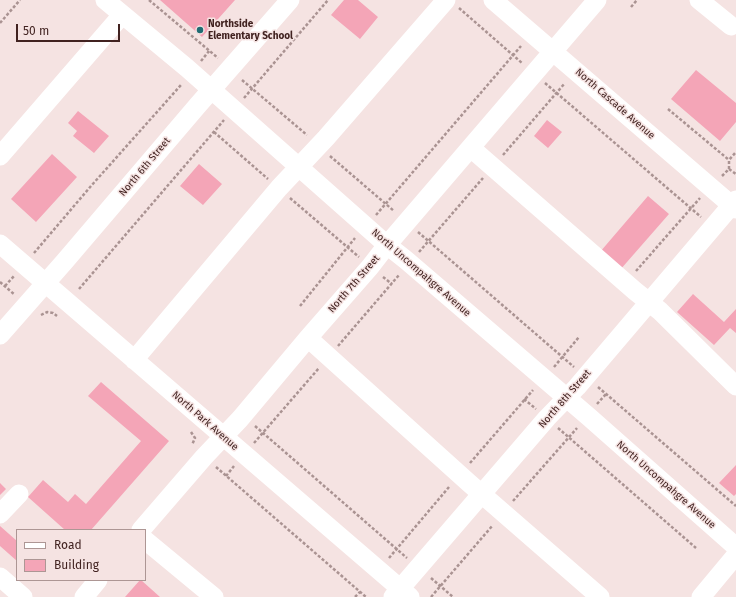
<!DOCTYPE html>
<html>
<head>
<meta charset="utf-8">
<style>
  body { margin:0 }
  #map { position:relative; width:736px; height:597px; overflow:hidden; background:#f5e3e2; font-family:"Fira Sans",sans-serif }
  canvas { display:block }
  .legend { position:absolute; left:16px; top:529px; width:130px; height:52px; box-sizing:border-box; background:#f5e3e2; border:1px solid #ad9694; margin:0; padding:5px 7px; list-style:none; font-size:12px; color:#412220 }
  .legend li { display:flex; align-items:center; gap:8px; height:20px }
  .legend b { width:20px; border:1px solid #ad9694 }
  .scale { position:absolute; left:16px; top:24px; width:104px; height:18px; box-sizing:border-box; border:2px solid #412220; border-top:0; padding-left:5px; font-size:12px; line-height:14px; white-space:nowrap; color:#412220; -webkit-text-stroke:3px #f5e3e2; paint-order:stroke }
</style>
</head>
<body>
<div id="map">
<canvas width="736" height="597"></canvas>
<ul class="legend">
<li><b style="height:5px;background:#fff"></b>Road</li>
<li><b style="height:11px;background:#f4a5b7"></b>Building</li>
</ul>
<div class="scale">50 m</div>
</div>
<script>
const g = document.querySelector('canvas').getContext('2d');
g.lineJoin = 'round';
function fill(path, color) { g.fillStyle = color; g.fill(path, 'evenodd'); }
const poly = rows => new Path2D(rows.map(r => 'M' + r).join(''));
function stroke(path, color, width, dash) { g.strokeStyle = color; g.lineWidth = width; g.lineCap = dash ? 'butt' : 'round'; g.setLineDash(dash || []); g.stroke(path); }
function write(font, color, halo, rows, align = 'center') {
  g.font = font + ' "Fira Sans",sans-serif'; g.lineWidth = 3; g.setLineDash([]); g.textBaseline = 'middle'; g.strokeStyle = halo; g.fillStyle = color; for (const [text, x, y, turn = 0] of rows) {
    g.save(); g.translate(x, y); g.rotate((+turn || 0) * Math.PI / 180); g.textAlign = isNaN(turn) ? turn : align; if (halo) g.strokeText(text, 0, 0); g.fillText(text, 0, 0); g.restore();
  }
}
fill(poly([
  [160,0,235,0,202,37],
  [344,0,358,0,378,17,360,39,331,15],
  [696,70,736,103,736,122,720,141,671,99],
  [78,111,109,136,94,153,73,136,77,131,68,123],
  [547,120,562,132,548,148,534,136],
  [52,154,77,177,36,222,11,199],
  [199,164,222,184,203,205,180,186],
  [648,196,669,214,620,270,600,252],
  [693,294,724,322,736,309,736,333,730,328,714,345,677,312],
  [101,382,169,441,91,530,65,530,28,497,43,480,68,502,75,494,86,504,141,441,88,396],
  [736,465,736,494,734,496,719,483],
  [0,483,6,489,0,495],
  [0,526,17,541,17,561,0,546],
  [140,580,141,580,160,597,125,597]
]), '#f4a5b7');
stroke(poly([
  [149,0,218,58],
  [631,7,637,0],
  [459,8,522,63],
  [0,23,20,0],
  [201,61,209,51],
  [242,80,307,135],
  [545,83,701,217],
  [244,98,328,0],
  [668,109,729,160],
  [214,132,268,179],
  [503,155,565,83],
  [330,156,394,211],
  [729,169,736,174],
  [722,176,729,169,729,160,736,152],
  [290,198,359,257],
  [376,215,521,46],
  [418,232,574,367],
  [419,252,483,178],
  [34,253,91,186,181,85],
  [636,271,700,198],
  [383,277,392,284],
  [0,282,15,295],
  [5,286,14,276],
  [79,289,224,120],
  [300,306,355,238],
  [41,315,47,312,53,313,57,316],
  [338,346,399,275],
  [554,367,579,337],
  [598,387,736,506],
  [524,399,536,409],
  [597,404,606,394],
  [255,426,407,558],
  [558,428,696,548],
  [191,432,195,438,192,445],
  [254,443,319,368],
  [470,463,533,390],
  [216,467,366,597],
  [226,476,234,466],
  [513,501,577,428],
  [389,558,449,487],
  [431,578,453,597],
  [355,597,360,592],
  [431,597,493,525]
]), '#aa9392', 2.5, [3, 2]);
stroke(poly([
  [105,0,187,68,387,245,406,260,589,417,736,547],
  [493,0,736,209],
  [699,0,731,26],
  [471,148,635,291,660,311,736,386],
  [0,156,122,15],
  [0,244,410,597],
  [0,335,65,261,198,105,290,0],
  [308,338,469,483,600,597],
  [134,360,279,188,326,138,446,0],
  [0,514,19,494],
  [141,530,204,457,240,419,308,338,370,267,387,245,597,0],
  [145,540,214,597],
  [0,577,23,597],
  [84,597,98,580],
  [393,597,547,418,577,387,736,200],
  [701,597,736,555]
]), '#fff', 19);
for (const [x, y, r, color] of [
  [200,30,4,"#206c73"]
]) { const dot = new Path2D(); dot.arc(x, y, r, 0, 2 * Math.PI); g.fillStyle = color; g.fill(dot); stroke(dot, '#f5e3e2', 1.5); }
write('bold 10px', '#412220', '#f5e3e2', [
  ["Northside",208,24],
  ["Elementary School",208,36]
], 'left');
write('10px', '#412220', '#f5e3e2', [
  ["North Cascade Avenue",615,104,41],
  ["North 6th Street",145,167,-50],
  ["North Uncompahgre Avenue",421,273,41],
  ["North 7th Street",354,284,-49],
  ["North 8th Street",565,399,-49],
  ["North Park Avenue",205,421,41],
  ["North Uncompahgre Avenue",666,485,41]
]);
</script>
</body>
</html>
